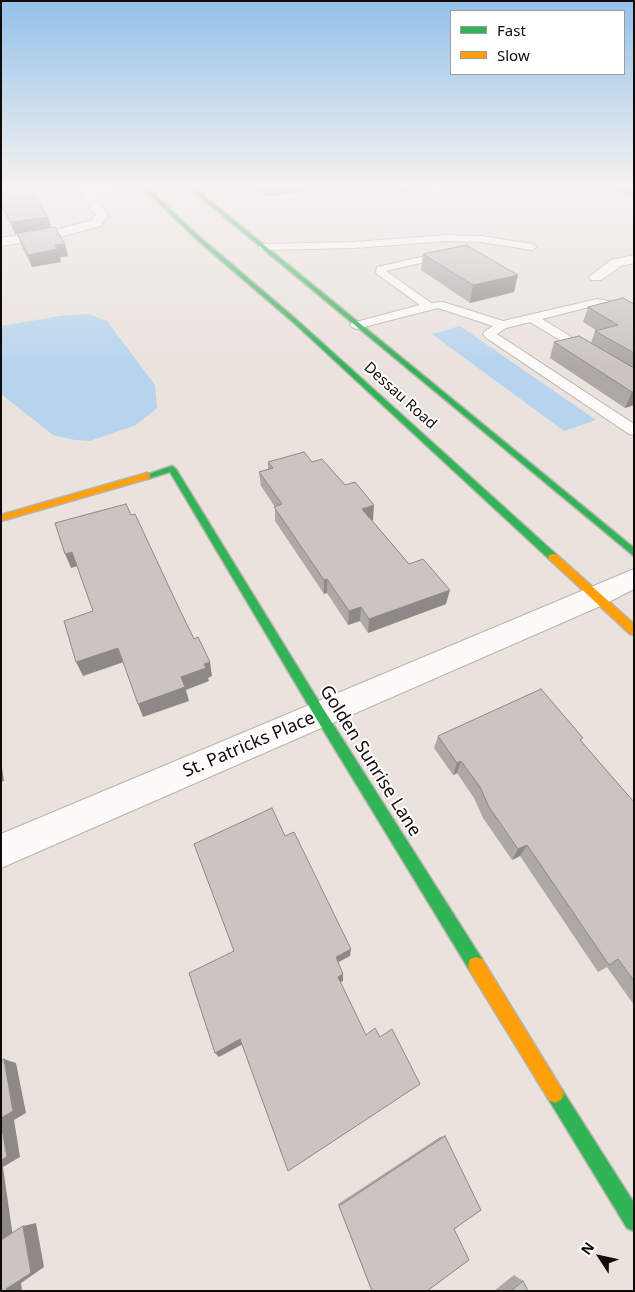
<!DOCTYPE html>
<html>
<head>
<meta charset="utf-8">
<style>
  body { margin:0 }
  #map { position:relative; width:635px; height:1292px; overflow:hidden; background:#eae2dd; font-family:"Noto Sans",sans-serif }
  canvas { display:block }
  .frame { position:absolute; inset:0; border:2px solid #100b08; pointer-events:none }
  .legend { position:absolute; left:450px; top:10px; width:175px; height:65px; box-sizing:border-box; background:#fff; border:1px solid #9f9d9c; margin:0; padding:6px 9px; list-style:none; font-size:15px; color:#100b08 }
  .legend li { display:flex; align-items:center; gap:10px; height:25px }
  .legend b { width:25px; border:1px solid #9f9d9c }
  .north { position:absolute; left:575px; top:1232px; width:50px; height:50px; -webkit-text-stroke:4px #fff; paint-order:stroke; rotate:305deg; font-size:14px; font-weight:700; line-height:20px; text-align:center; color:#100b08 }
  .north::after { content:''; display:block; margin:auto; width:18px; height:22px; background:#100b08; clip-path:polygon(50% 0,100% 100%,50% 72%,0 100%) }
</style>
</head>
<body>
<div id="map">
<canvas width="635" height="1292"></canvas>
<div class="frame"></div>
<ul class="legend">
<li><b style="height:6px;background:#30b455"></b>Fast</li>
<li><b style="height:6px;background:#ff9f0a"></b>Slow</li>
</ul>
<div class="north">N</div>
</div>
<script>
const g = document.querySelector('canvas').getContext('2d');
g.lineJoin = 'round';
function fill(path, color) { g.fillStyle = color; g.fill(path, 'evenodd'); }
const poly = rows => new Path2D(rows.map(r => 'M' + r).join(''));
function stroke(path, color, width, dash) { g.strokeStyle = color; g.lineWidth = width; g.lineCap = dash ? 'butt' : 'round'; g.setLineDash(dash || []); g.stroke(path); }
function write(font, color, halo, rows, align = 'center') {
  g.font = font + ' "Noto Sans",sans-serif'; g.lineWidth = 4; g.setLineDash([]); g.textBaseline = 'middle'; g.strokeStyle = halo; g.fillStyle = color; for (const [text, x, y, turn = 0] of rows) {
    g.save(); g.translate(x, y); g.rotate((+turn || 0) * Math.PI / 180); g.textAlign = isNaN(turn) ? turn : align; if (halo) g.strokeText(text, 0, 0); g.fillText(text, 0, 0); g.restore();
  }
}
fill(poly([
  [88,314,107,321,155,385,157,408,136,425,90,441,75,440,53,435,1,394,1,326,60,316],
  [460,326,522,369,596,420,564,431,432,334]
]), '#b6d4ee');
const lane = poly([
  [447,235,481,236,532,244,537,247,532,250,481,242,447,241,354,248,263,250,258,247,263,244,354,242,447,235],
  [443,252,448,255,447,257,386,271,431,303,443,302,503,321,597,299,619,303,634,310,634,318,612,308,597,305,542,319,634,375,634,385,530,322,506,328,497,334,634,424,634,435,629,434,485,337,483,334,485,331,493,326,438,308,356,329,352,327,350,325,352,323,420,305,377,274,376,272,377,267,443,252]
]);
const street = poly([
  [73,186,85,186,87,188,136,186,130,189,92,194,108,215,101,226,64,236,1,246,1,238,63,228,92,220,96,215,73,186],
  [634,255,634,263,621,266,601,280,591,280,589,277,611,260,634,255],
  [634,569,634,589,605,604,1,868,1,834,634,569]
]);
const fast = poly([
  [141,186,146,186,201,238,297,320,557,555,558,557,557,559,549,559,293,322,197,240,141,186],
  [187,186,192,186,634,548,634,556,187,186],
  [172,466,176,469,324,710,482,959,484,965,482,971,476,973,470,971,316,718,170,472,147,479,143,476,172,466],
  [555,1085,561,1088,634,1203,634,1231,627,1228,549,1100,546,1094,549,1088,555,1085]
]);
const slow = poly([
  [147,473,150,474,150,478,1,521,1,515,147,473],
  [553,554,557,555,634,624,634,635,630,634,549,559,548,557,549,555,553,554],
  [476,957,482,959,561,1088,564,1094,561,1100,555,1103,549,1100,470,971,468,965,470,959,476,957]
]);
stroke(lane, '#b9b3ae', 2);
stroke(street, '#b9b3ae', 2);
stroke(fast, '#b9b3ae', 3);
stroke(slow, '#b9b3ae', 3);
fill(lane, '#fcfbfa');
fill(street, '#fcfbfa');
fill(fast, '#30b455');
fill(slow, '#ff9f0a');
fill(poly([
  [1,186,48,217,51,228,68,256,60,257,61,262,32,267,21,245,17,234,15,234,1,206],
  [247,186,304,186,304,191,264,197],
  [385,186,445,186,398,193],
  [601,186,634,186,634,199],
  [423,254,514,292,470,303,421,270],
  [634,304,634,405,625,408,550,358,554,342,591,343,595,331,597,331,583,322,588,307],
  [268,462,312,462,373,520,372,520,409,564,446,604,368,633,360,621,348,625,327,593,324,594,275,521,275,507,261,486,259,472,268,469],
  [438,736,581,741,634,802,634,1005,607,967,598,972,520,856,512,860,483,818,474,798,457,773,453,775,434,748],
  [445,1136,372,1291,338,1204,440,1137],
  [514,1275,523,1281,528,1291,494,1291]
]), '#afa9a5');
fill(poly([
  [264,186,304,186,304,191,264,197],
  [399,186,445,186,398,193],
  [48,217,51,228,15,234,11,222],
  [65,244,68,256,60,257,61,262,32,267,28,255,55,245],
  [518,275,514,292,470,303,473,285],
  [634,391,634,405,625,408,632,392],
  [374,505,373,520,361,524,362,509],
  [72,552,78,566,71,568,65,554],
  [327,579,327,593,324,594,324,580],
  [450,590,446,604,368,633,369,619],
  [361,607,360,621,348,625,349,611],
  [118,648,124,662,83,676,76,662],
  [210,662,212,676,208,678,209,681,186,690,189,701,143,717,138,704,181,677,204,664],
  [1,761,4,781,1,782],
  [461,761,457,773,453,775,457,763],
  [527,845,520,856,512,860,518,849],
  [351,949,350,956,335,964,336,957],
  [343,974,343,981,337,984,338,977],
  [240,1039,243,1044,219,1057,215,1053],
  [4,1059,16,1063,26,1113,14,1120,20,1157,3,1167,13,1237,1,1241,1,1118],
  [36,1223,44,1267,21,1283,22,1291,6,1291,6,1289,23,1226]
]), '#8e8986');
const building = poly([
  [1,186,28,186,48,217,11,222,1,202,1,186],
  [55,227,65,244,55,245,58,249,28,255,17,233,55,227],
  [466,245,518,275,473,285,423,254,466,245],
  [623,298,634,304,634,353,595,331,618,325,588,307,623,298],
  [579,336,634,368,634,391,632,392,554,342,579,336],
  [304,452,312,462,322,459,345,485,355,482,374,505,362,509,409,564,423,559,450,590,369,619,361,607,349,611,327,579,324,580,274,507,282,504,259,472,273,468,268,462,304,452],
  [126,504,131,515,135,514,177,604,194,639,198,637,210,662,204,664,206,668,181,677,185,687,138,704,118,648,76,662,64,621,93,611,72,552,65,554,55,523,126,504],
  [541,689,583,738,580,740,634,802,634,981,618,959,609,965,527,845,518,849,489,807,480,787,461,761,457,763,438,736,541,689],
  [272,808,285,836,294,832,351,949,336,957,343,974,338,977,366,1035,375,1028,380,1037,392,1029,420,1084,288,1171,240,1039,215,1053,189,973,234,951,194,844,272,808],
  [4,1059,13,1111,1,1118,1,1061,4,1059],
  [1,1122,7,1157,1,1160,1,1122],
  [445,1136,481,1210,454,1229,469,1260,427,1291,372,1291,339,1206,445,1136],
  [23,1226,31,1273,6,1289,6,1291,1,1291,1,1240,23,1226],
  [523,1281,528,1291,511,1291,523,1281]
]);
fill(building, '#cbc4c0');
stroke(building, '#8e8986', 1);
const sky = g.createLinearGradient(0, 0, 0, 367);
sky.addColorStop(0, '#94c1ea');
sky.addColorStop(0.51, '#f6f2f0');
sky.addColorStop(1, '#f6f2f000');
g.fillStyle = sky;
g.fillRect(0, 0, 635, 367);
write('15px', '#100b08', '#fff', [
  ["Dessau Road",400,396,42]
]);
write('18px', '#100b08', '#fff', [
  ["St. Patricks Place",249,745,-23],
  ["Golden Sunrise Lane",370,761,58]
]);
</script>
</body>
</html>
